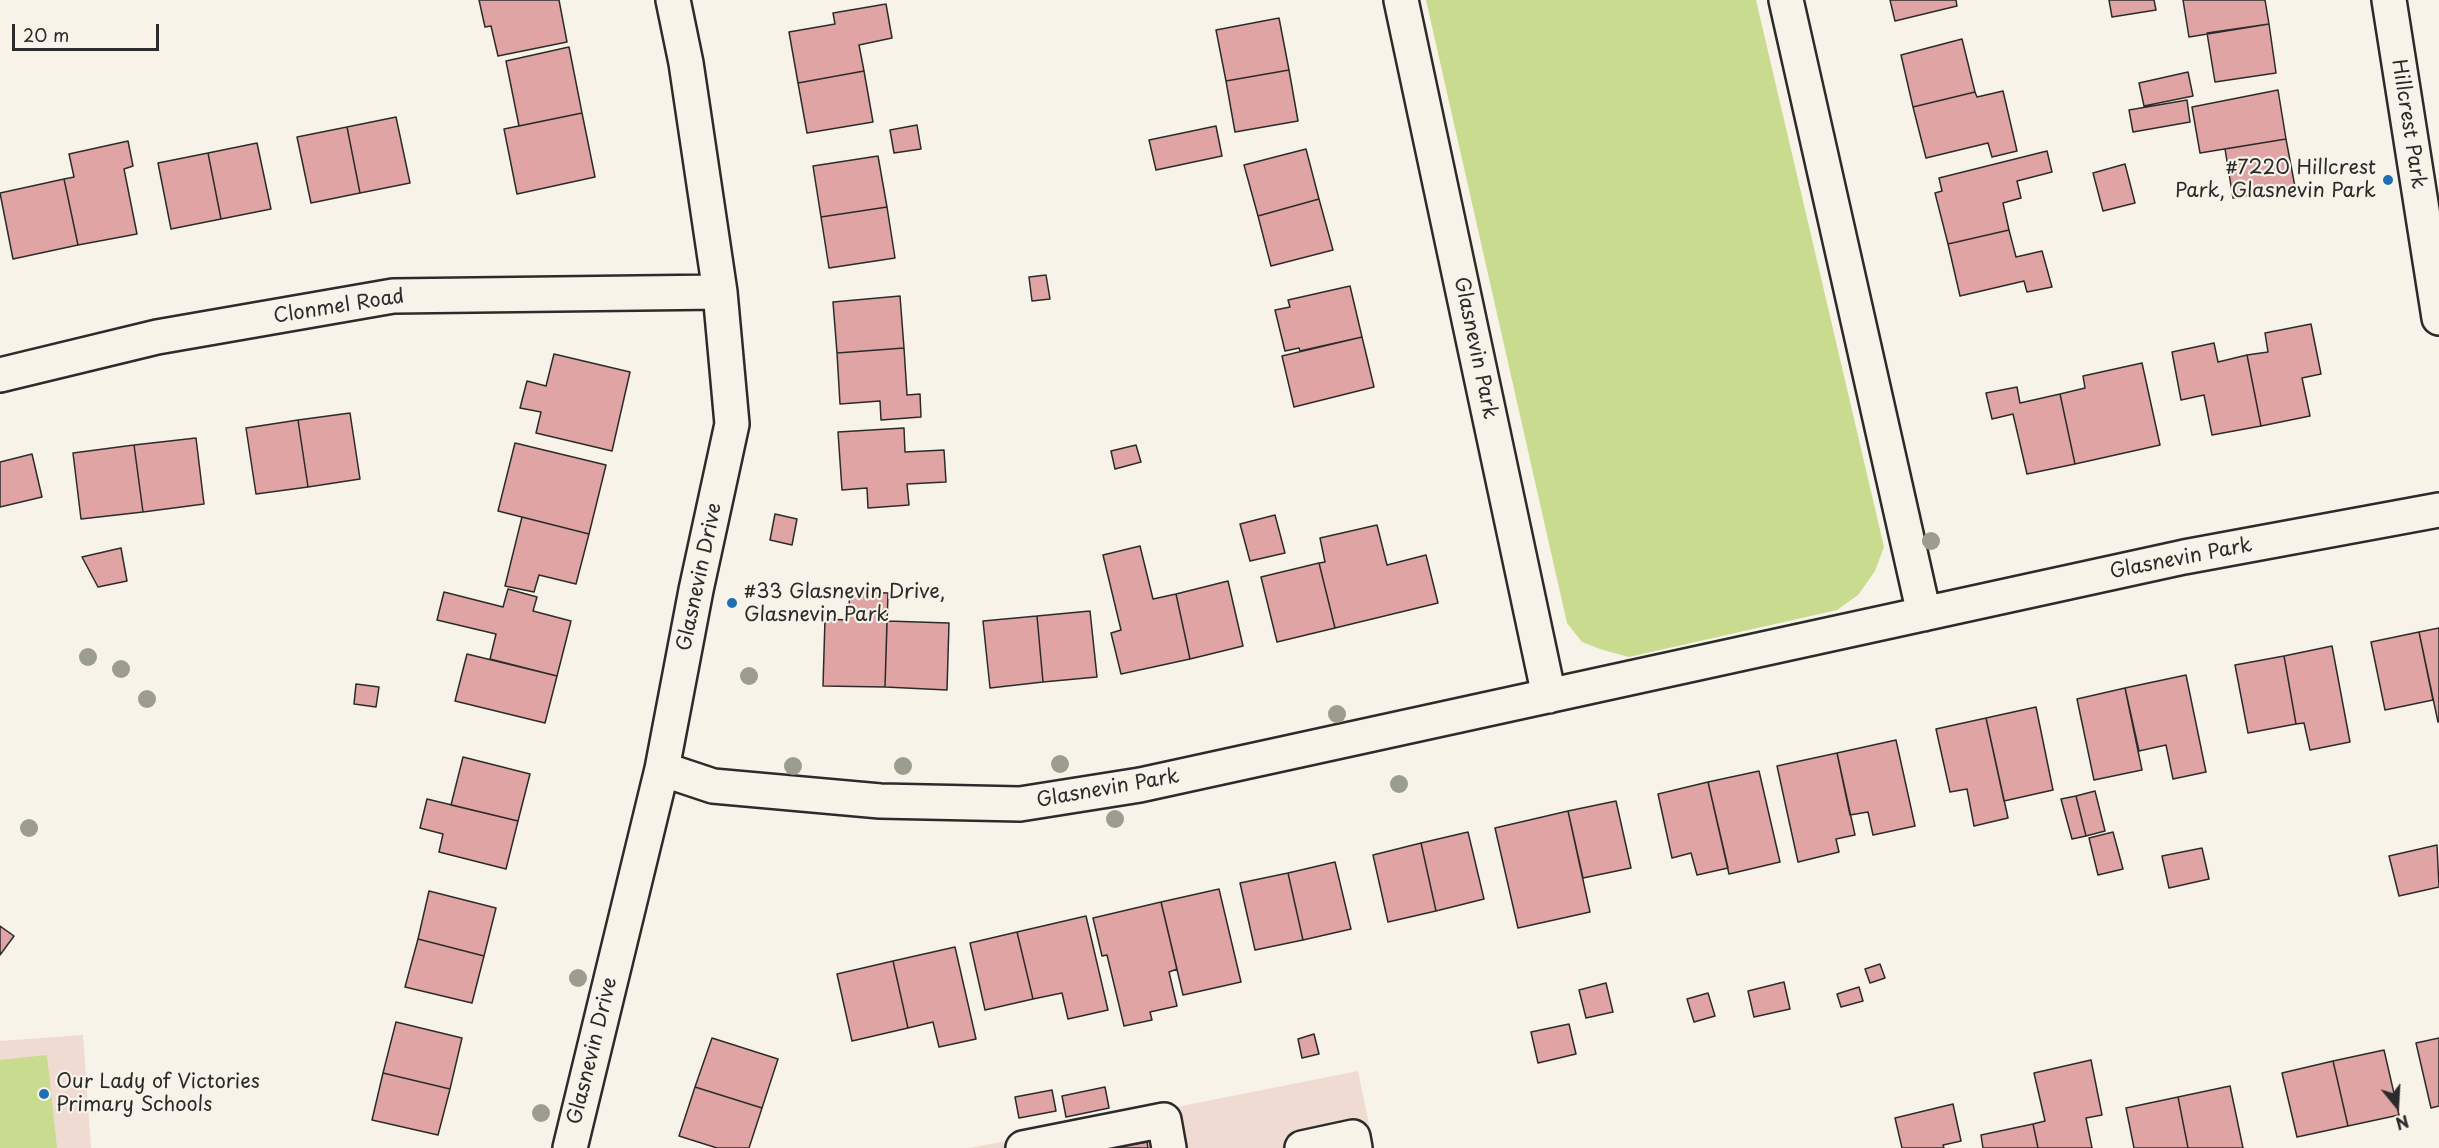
<!DOCTYPE html>
<html>
<head>
<meta charset="utf-8">
<style>
  body { margin:0 }
  #map { position:relative; width:2439px; height:1148px; overflow:hidden; background:#f7f3e8; font-family:"Playpen Sans",sans-serif }
  canvas { display:block }
  .north { position:absolute; left:2367px; top:1076px; width:60px; height:60px; -webkit-text-stroke:4px #f7f3e8; paint-order:stroke; rotate:162deg; font-size:16px; font-weight:700; line-height:24px; text-align:center; color:#2b2b2b }
  .north::after { content:''; display:block; margin:auto; width:21px; height:27px; background:#2b2b2b; clip-path:polygon(50% 0,100% 100%,50% 72%,0 100%) }
  .scale { position:absolute; left:12px; top:24px; width:147px; height:27px; box-sizing:border-box; border:3px solid #2b2b2b; border-top:0; padding-left:8px; font-size:18px; line-height:21px; white-space:nowrap; color:#2b2b2b; -webkit-text-stroke:4px #f7f3e8; paint-order:stroke }
</style>
</head>
<body>
<div id="map">
<canvas width="2439" height="1148"></canvas>
<div class="north">N</div>
<div class="scale">20 m</div>
</div>
<script>
const g = document.querySelector('canvas').getContext('2d');
g.lineJoin = 'round';
function fill(path, color) { g.fillStyle = color; g.fill(path, 'evenodd'); }
const poly = rows => new Path2D(rows.map(r => 'M' + r).join(''));
function stroke(path, color, width, dash) { g.strokeStyle = color; g.lineWidth = width; g.lineCap = dash ? 'butt' : 'round'; g.setLineDash(dash || []); g.stroke(path); }
function write(font, color, halo, rows, align = 'center') {
  g.font = font + ' "Playpen Sans",sans-serif'; g.lineWidth = 4.5; g.setLineDash([]); g.textBaseline = 'middle'; g.strokeStyle = halo; g.fillStyle = color; for (const [text, x, y, turn = 0] of rows) {
    g.save(); g.translate(x, y); g.rotate((+turn || 0) * Math.PI / 180); g.textAlign = isNaN(turn) ? turn : align; if (halo) g.strokeText(text, 0, 0); g.fillText(text, 0, 0); g.restore();
  }
}
fill(poly([
  [83,1035,91,1148,0,1148,0,1041],
  [1358,1071,1374,1148,970,1148]
]), '#f0dbd3');
fill(poly([
  [1426,0,1756,0,1884,547,1875,571,1858,595,1837,610,1629,657,1603,650,1582,642,1567,623],
  [47,1055,57,1148,0,1148,0,1060]
]), '#c9db8f');
const building = poly([
  [479,0,559,0,567,42,498,56,491,26,485,27,479,0],
  [1890,0,1956,0,1957,6,1895,21,1890,0],
  [2109,0,2154,0,2156,10,2112,17,2109,0],
  [2183,0,2265,0,2269,24,2189,37,2183,0],
  [886,4,892,38,859,45,864,71,798,83,789,32,835,24,833,13,886,4],
  [1279,18,1289,70,1226,81,1216,30,1279,18],
  [2269,24,2276,73,2215,82,2207,33,2269,24],
  [1962,39,1975,92,1913,107,1901,55,1962,39],
  [569,47,582,113,519,126,506,61,569,47],
  [1289,70,1298,121,1235,132,1226,81,1289,70],
  [864,71,873,122,807,133,798,83,864,71],
  [2188,72,2193,96,2144,106,2139,83,2188,72],
  [2278,90,2286,139,2200,153,2192,107,2278,90],
  [2003,91,2017,151,1992,157,1988,143,1926,158,1913,107,1975,92,1977,97,2003,91],
  [2187,100,2190,122,2133,132,2129,110,2187,100],
  [582,113,595,177,517,194,504,129,582,113],
  [396,117,410,183,360,193,347,127,396,117],
  [917,125,921,149,894,153,890,130,917,125],
  [1216,126,1222,156,1156,170,1149,140,1216,126],
  [347,127,360,193,311,203,297,137,347,127],
  [2286,139,2295,187,2233,198,2225,149,2286,139],
  [128,141,133,166,124,169,137,234,78,245,64,179,74,177,69,154,128,141],
  [257,143,271,209,221,219,208,153,257,143],
  [1306,149,1319,199,1258,216,1244,165,1306,149],
  [2047,151,2052,172,2017,181,2021,198,2003,203,2009,230,1948,244,1935,193,1942,191,1939,178,2047,151],
  [208,153,221,219,171,229,158,163,208,153],
  [878,156,887,207,821,217,813,166,878,156],
  [2125,164,2135,203,2103,211,2093,173,2125,164],
  [64,179,78,245,13,259,0,193,64,179],
  [1319,199,1333,250,1271,266,1258,216,1319,199],
  [887,207,895,258,829,268,821,217,887,207],
  [2009,230,2016,257,2042,251,2052,287,2027,292,2024,281,1960,296,1948,244,2009,230],
  [1046,275,1050,299,1032,301,1029,277,1046,275],
  [1350,286,1362,337,1300,351,1299,348,1285,351,1275,310,1290,307,1288,300,1350,286],
  [900,296,904,348,837,353,833,302,900,296],
  [2311,324,2321,374,2302,378,2310,416,2261,426,2247,355,2268,352,2265,333,2311,324],
  [1362,337,1374,387,1294,407,1282,356,1362,337],
  [2214,343,2218,362,2247,355,2261,426,2212,435,2204,395,2181,400,2172,352,2214,343],
  [904,348,907,395,920,394,921,417,881,420,880,401,840,404,837,353,904,348],
  [554,354,630,372,612,451,536,433,541,412,520,408,527,381,546,386,554,354],
  [2142,363,2160,445,2075,464,2060,394,2085,388,2083,376,2142,363],
  [2017,387,2020,403,2060,394,2075,464,2027,474,2013,414,1992,419,1986,393,2017,387],
  [350,413,360,479,308,487,298,420,350,413],
  [298,420,308,487,256,494,246,428,298,420],
  [904,428,905,452,944,450,946,482,907,484,909,505,868,508,867,488,842,490,838,432,904,428],
  [196,438,204,504,143,512,134,445,196,438],
  [515,443,606,465,589,534,498,511,515,443],
  [134,445,143,512,81,519,73,453,134,445],
  [1136,445,1141,462,1115,469,1111,451,1136,445],
  [32,454,42,497,0,507,0,462,32,454],
  [775,514,797,519,792,545,770,540,775,514],
  [1275,515,1285,553,1250,561,1240,524,1275,515],
  [522,517,589,534,576,584,539,575,534,592,505,586,522,517],
  [1377,525,1387,565,1426,555,1438,603,1335,628,1319,563,1325,562,1320,538,1377,525],
  [1140,546,1153,599,1176,594,1190,659,1121,674,1111,633,1121,630,1103,555,1140,546],
  [121,548,127,581,98,587,82,557,121,548],
  [1319,563,1335,628,1277,642,1261,577,1319,563],
  [1228,581,1243,646,1190,659,1176,594,1228,581],
  [508,589,537,597,533,611,571,621,557,676,490,659,496,634,437,620,444,592,503,607,508,589],
  [850,592,888,593,885,687,823,686,825,619,848,620,850,592],
  [1090,611,1097,677,1043,682,1037,616,1090,611],
  [1037,616,1043,682,990,688,983,621,1037,616],
  [887,621,949,623,947,690,885,687,887,621],
  [2439,628,2439,722,2438,722,2419,632,2439,628],
  [2419,632,2433,700,2385,710,2371,642,2419,632],
  [2332,646,2350,742,2310,750,2304,723,2296,724,2284,656,2332,646],
  [467,654,557,676,545,723,455,701,467,654],
  [2284,656,2296,724,2248,733,2235,665,2284,656],
  [2186,675,2206,772,2173,779,2166,745,2139,751,2125,688,2186,675],
  [356,684,379,687,376,707,354,704,356,684],
  [2125,688,2142,770,2094,780,2077,699,2125,688],
  [2036,707,2053,790,2004,801,1986,718,2036,707],
  [1986,718,2008,818,1974,826,1967,789,1950,792,1936,729,1986,718],
  [1896,740,1915,826,1873,835,1868,812,1850,815,1837,753,1896,740],
  [1837,753,1855,835,1836,839,1839,852,1798,862,1777,766,1837,753],
  [463,757,530,774,518,821,451,805,463,757],
  [1759,771,1780,862,1729,874,1708,782,1759,771],
  [1708,782,1728,868,1697,875,1691,853,1672,858,1658,794,1708,782],
  [2095,791,2105,831,2086,836,2076,796,2095,791],
  [2076,796,2086,836,2072,839,2061,799,2076,796],
  [427,799,518,821,506,869,439,852,443,834,420,828,427,799],
  [1616,801,1631,868,1583,878,1568,811,1616,801],
  [1568,811,1590,912,1518,928,1495,828,1568,811],
  [1468,832,1484,899,1436,911,1421,843,1468,832],
  [2113,832,2123,869,2098,875,2089,838,2113,832],
  [1421,843,1436,911,1388,922,1373,855,1421,843],
  [2437,845,2439,887,2399,896,2389,856,2437,845],
  [2202,848,2209,879,2169,888,2162,856,2202,848],
  [1335,862,1351,929,1303,940,1288,873,1335,862],
  [1288,873,1303,940,1255,950,1240,883,1288,873],
  [1219,889,1241,982,1183,995,1161,902,1219,889],
  [429,891,496,908,484,956,418,939,429,891],
  [1161,902,1177,969,1169,972,1177,1006,1150,1012,1152,1020,1124,1026,1107,955,1102,956,1093,918,1161,902],
  [1086,916,1108,1010,1068,1019,1062,993,1033,999,1017,932,1086,916],
  [0,926,14,936,0,955,0,926],
  [1017,932,1033,999,985,1010,970,943,1017,932],
  [418,939,484,956,472,1003,405,987,418,939],
  [955,947,976,1039,939,1047,933,1022,908,1028,893,961,955,947],
  [893,961,908,1028,852,1041,837,974,893,961],
  [1880,964,1885,978,1870,983,1865,969,1880,964],
  [1784,982,1790,1009,1754,1017,1748,991,1784,982],
  [1606,983,1613,1012,1586,1018,1579,990,1606,983],
  [1859,987,1863,1001,1841,1007,1837,994,1859,987],
  [1708,993,1715,1016,1694,1022,1687,999,1708,993],
  [396,1022,462,1038,450,1089,383,1073,396,1022],
  [1569,1024,1576,1054,1538,1063,1531,1032,1569,1024],
  [1314,1034,1319,1054,1302,1058,1298,1039,1314,1034],
  [712,1038,778,1059,762,1108,695,1087,712,1038],
  [2439,1038,2439,1106,2431,1108,2416,1043,2439,1038],
  [2384,1050,2399,1115,2348,1126,2333,1061,2384,1050],
  [2091,1060,2102,1115,2086,1118,2092,1148,2038,1148,2033,1124,2045,1121,2034,1073,2091,1060],
  [2333,1061,2348,1126,2297,1137,2282,1073,2333,1061],
  [383,1073,450,1089,438,1135,372,1120,383,1073],
  [2230,1086,2243,1148,2188,1148,2178,1097,2230,1086],
  [695,1087,762,1108,749,1148,717,1148,679,1136,695,1087],
  [1105,1087,1109,1108,1066,1117,1062,1096,1105,1087],
  [1052,1090,1056,1111,1019,1118,1015,1097,1052,1090],
  [2178,1097,2188,1148,2134,1148,2126,1108,2178,1097],
  [1953,1104,1961,1141,1943,1145,1944,1148,1902,1148,1895,1118,1953,1104],
  [2033,1124,2038,1148,1983,1148,1981,1135,2033,1124],
  [1147,1142,1148,1148,1112,1148,1147,1142]
]);
fill(building, '#dfa4a3');
stroke(building, '#2b2b2b', 1.5);
const minor = poly([
  [1401,0,1549,696],
  [1786,0,1924,614],
  [2389,0,2439,318],
  [0,375,157,337,393,296,720,292],
  [662,769,713,786,880,801,1020,804,1140,785,2184,557,2439,510],
  [570,1148,662,769,696,590,732,424,720,292,686,63,673,0],
  [1023,1148,1164,1120,1169,1148],
  [1302,1148,1353,1137,1355,1148]
]);
stroke(minor, '#2b2b2b', 38);
stroke(minor, '#f7f3e8', 33);
g.fillStyle = '#9c9d8e';
for (const [x, y] of [
  [1931,541],
  [88,657],
  [121,669],
  [749,676],
  [147,699],
  [1337,714],
  [1060,764],
  [793,766],
  [903,766],
  [1399,784],
  [1115,819],
  [29,828],
  [578,978],
  [541,1113]
]) { g.beginPath(); g.arc(x, y, 9, 0, 2 * Math.PI); g.fill(); }
for (const [x, y, r, color] of [
  [2388,180,6,"#1f6fb2"],
  [732,603,6,"#1f6fb2"],
  [44,1094,6,"#1f6fb2"]
]) { const dot = new Path2D(); dot.arc(x, y, r, 0, 2 * Math.PI); g.fillStyle = color; g.fill(dot); stroke(dot, '#f7f3e8', 2); }
write('20px', '#2b2b2b', '#f7f3e8', [
  ["Hillcrest Park",2408,124,81],
  ["Clonmel Road",339,307,-9],
  ["Glasnevin Park",1475,348,78],
  ["Glasnevin Park",2181,559,-11],
  ["Glasnevin Drive",700,577,-78],
  ["Glasnevin Park",1108,789,-10],
  ["Glasnevin Drive",593,1051,-76]
]);
write('20px', '#2b2b2b', '#f7f3e8', [
  ["#7220 Hillcrest",2376,168,"right"],
  ["Park, Glasnevin Park",2376,191,"right"],
  ["#33 Glasnevin Drive,",744,592],
  ["Glasnevin Park",744,615],
  ["Our Lady of Victories",56,1082],
  ["Primary Schools",56,1105]
], 'left');
</script>
</body>
</html>
